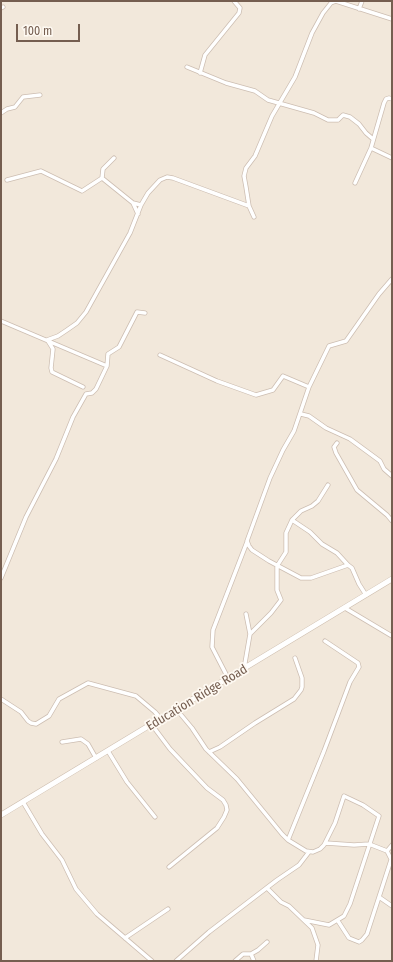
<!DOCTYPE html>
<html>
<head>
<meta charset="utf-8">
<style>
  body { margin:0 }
  #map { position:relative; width:393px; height:962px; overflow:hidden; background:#fbf5ec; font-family:"Fira Sans Condensed",sans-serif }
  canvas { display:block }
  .frame { position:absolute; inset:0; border:2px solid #755e50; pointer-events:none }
  .scale { position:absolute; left:16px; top:24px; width:64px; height:18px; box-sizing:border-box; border:2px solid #755e50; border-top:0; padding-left:5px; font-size:12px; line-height:14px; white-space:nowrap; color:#755e50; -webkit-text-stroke:3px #fef9f2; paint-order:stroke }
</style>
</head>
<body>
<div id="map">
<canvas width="393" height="962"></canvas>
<div class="frame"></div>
<div class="scale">100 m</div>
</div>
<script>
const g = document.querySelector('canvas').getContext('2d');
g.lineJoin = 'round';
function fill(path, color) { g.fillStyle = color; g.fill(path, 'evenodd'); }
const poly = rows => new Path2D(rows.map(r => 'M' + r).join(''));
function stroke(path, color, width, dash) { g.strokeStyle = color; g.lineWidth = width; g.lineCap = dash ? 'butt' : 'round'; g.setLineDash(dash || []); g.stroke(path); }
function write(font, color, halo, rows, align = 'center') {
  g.font = font + ' "Fira Sans Condensed",sans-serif'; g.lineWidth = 3.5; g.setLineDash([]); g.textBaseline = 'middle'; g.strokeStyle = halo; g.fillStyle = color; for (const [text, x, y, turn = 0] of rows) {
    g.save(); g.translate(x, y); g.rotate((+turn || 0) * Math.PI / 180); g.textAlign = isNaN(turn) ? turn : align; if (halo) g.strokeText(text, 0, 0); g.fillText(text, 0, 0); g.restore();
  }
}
fill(poly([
  [1,1,392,1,392,961,1,961]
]), '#f2e8db');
const street = poly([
  [1,8,3,7],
  [359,9,362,1],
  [187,67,226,83,255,91,268,100,314,113,328,120,338,120,343,115,350,117,359,124,366,133,373,139],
  [200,73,205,55,239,13,240,8,234,1],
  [1,113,7,109,15,107,23,97,40,95],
  [371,148,392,158],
  [102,178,103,169,114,158],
  [7,180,41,171,82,191,102,178,133,203,141,205],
  [355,183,371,148,384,103,386,99,389,98,392,99],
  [133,203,138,214],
  [254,217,249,206,246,187,244,176,246,168,255,156,272,116,295,77,312,33,323,13,331,3,336,1,392,19],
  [1,321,107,366],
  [47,340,58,336,67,330,77,323,86,312,130,233,141,205,148,193,160,180,167,177,173,178,249,206],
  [48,341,53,349,51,368,52,372,83,387],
  [160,355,217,381,256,395,273,390,283,376,309,387],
  [301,414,309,416,326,428,350,439,380,461,384,469,392,476],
  [337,443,334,447,336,453,357,490,387,515,392,521],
  [292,520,310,532,322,544,337,553,348,565],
  [1,578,26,517,56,459,73,417,86,394,92,393,96,389,107,366,108,354,119,347,137,312,145,313],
  [366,595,359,584,352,568,348,565,311,578,301,578,269,561,252,550,249,546,247,541,270,478,283,450,294,431,309,387,329,346,346,341,379,294,392,279],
  [345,608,392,636],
  [246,614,250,634],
  [246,668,245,663,250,634,271,613,281,600,277,590,277,566,286,552,286,533,292,520,301,511,312,506,318,501,328,485],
  [228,678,212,647,213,630,247,542],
  [1,699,21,712,28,721,31,723,36,724,49,716,59,699,88,683,136,696,155,712,161,719],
  [177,710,192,728,206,749,237,779,282,834,288,840,306,851,313,852,320,849,324,845,335,823,344,796,363,805,379,816,350,904,344,916,329,925,304,920],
  [152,725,170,749,207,788,223,800,226,805,227,810,224,817,217,828,169,867],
  [62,742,81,739,88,744,96,758],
  [108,751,127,782,155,817],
  [209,752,220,747,255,723,294,699,301,690,302,687,302,678,295,658],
  [23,802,42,834,62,860,76,889,97,914,152,961],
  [288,840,324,751,350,682,359,667,358,663,325,641],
  [326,843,354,845,369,844,387,851,392,861],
  [387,851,392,845],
  [391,860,379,897,392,906],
  [267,888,281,902,289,906,312,928,318,945,316,961],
  [338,921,349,938,359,942,362,940,367,934,379,897],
  [125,938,168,909],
  [251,954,254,961],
  [176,961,209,932,277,880,299,865,309,852],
  [235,961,243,954,251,954,258,950,267,942]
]);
const secondary = poly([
  [1,815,392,579]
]);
stroke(street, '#cdbeb2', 5);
stroke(secondary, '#cfbfb0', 6);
stroke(street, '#fff', 3.5);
stroke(secondary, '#fff', 5);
write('13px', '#755e50', '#fef9f2', [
  ["Education Ridge Road",197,698,-31]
]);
</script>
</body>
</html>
